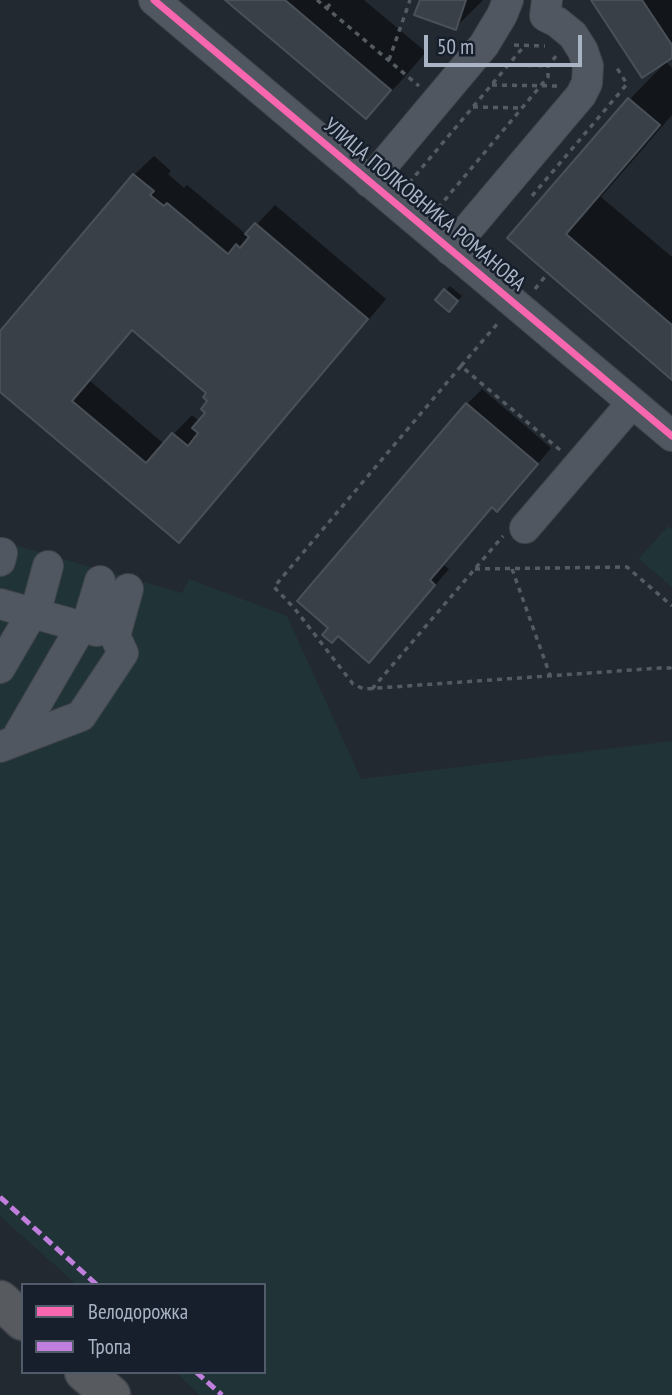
<!DOCTYPE html>
<html>
<head>
<meta charset="utf-8">
<style>
  body { margin:0 }
  #map { position:relative; width:672px; height:1395px; overflow:hidden; background:#232930; font-family:"PT Sans Narrow",sans-serif }
  canvas { display:block }
  .legend { position:absolute; left:21px; top:1283px; width:245px; height:91px; box-sizing:border-box; background:#161f2b; border:2px solid #515b69; margin:0; padding:9px 12px; list-style:none; font-size:21px; color:#a9b4c5 }
  .legend li { display:flex; align-items:center; gap:14px; height:35px }
  .legend b { width:35px; border:2px solid #515b69 }
  .scale { position:absolute; left:424px; top:35px; width:158px; height:32px; box-sizing:border-box; border:4px solid #a9b4c5; border-top:0; padding-left:9px; font-size:21px; line-height:24px; white-space:nowrap; color:#a9b4c5; -webkit-text-stroke:5px #161f2b; paint-order:stroke }
</style>
</head>
<body>
<div id="map">
<canvas width="672" height="1395"></canvas>
<ul class="legend">
<li><b style="height:9px;background:#f766af"></b>Велодорожка</li>
<li><b style="height:9px;background:#c07fdc"></b>Тропа</li>
</ul>
<div class="scale">50 m</div>
</div>
<script>
const g = document.querySelector('canvas').getContext('2d');
g.lineJoin = 'round';
function fill(path, color) { g.fillStyle = color; g.fill(path, 'evenodd'); }
const poly = rows => new Path2D(rows.map(r => 'M' + r).join(''));
function stroke(path, color, width, dash) { g.strokeStyle = color; g.lineWidth = width; g.lineCap = dash ? 'butt' : 'round'; g.setLineDash(dash || []); g.stroke(path); }
function write(font, color, halo, rows, align = 'center') {
  g.font = font + ' "PT Sans Narrow",sans-serif'; g.lineWidth = 5; g.setLineDash([]); g.textBaseline = 'middle'; g.strokeStyle = halo; g.fillStyle = color; for (const [text, x, y, turn = 0] of rows) {
    g.save(); g.translate(x, y); g.rotate((+turn || 0) * Math.PI / 180); g.textAlign = isNaN(turn) ? turn : align; if (halo) g.strokeText(text, 0, 0); g.fillText(text, 0, 0); g.restore();
  }
}
fill(poly([
  [668,526,672,529,672,587,639,559],
  [0,541,182,593,189,579,287,616,361,779,672,741,672,1395,200,1395,175,1372,264,1372,264,1285,77,1285,0,1216]
]), '#203336');
fill(poly([
  [228,0,364,0,426,52,402,80,366,117],
  [422,0,483,0,455,28],
  [593,0,672,0,672,56],
  [666,62,672,68,672,115,601,197,672,257,672,378,510,238,630,99],
  [154,156,171,171,168,174,184,188,187,185,247,235,275,205,386,299,198,521,179,540,0,390,0,334,134,175],
  [133,329,209,393,210,400,208,412,200,422,192,415,164,444,90,381],
  [450,286,462,296,449,310,437,300],
  [482,389,551,448,512,495,497,510,493,506,443,564,449,569,384,645,467,404]
]), '#0007');
const building = poly([
  [225,0,285,0,391,90,366,119,225,0],
  [420,0,466,0,456,30,414,15,420,0],
  [591,0,642,0,672,45,672,58,642,78,591,0],
  [628,98,660,125,566,234,672,325,672,380,507,238,628,98],
  [133,174,154,191,150,195,164,206,167,203,228,254,236,244,240,248,249,237,245,234,255,223,368,319,179,543,0,392,0,331,133,174],
  [132,330,206,393,203,397,207,401,201,409,205,413,192,428,198,433,188,446,172,433,146,463,72,401,132,330],
  [444,289,458,301,449,312,435,300,444,289],
  [466,403,538,464,497,512,492,507,430,580,435,585,369,663,338,636,332,643,322,635,328,628,297,601,466,403]
]);
fill(building, '#3a4047');
stroke(building, '#4a5058', 2);
const minor = poly([
  [154,0,672,436],
  [369,182,484,45,502,15,508,0],
  [450,250,581,95,587,83,588,66,583,51,573,35,557,22,545,16,547,0],
  [525,528,632,403],
  [0,561,2,553],
  [0,604,97,631],
  [35,614,48,566],
  [86,628,100,581],
  [0,668,32,613],
  [15,741,81,627],
  [0,747,81,716,123,653,115,636,128,589]
]);
const highway = poly([
  [0,1300,23,1321],
  [84,1372,111,1395]
]);
stroke(minor, '#40454b', 32);
stroke(highway, '#3f444c', 41);
stroke(poly([
  [317,0,419,86],
  [327,8,333,0],
  [514,45,545,46],
  [389,60,410,0],
  [508,65,548,66],
  [492,85,557,86],
  [473,107,522,108],
  [409,183,525,45],
  [532,196,627,84,615,65],
  [438,208,548,77,548,66,556,56],
  [535,289,548,273],
  [461,366,498,323],
  [560,450,461,366,274,587,295,609,353,684,364,689,660,668,670,668,672,666],
  [475,569,627,567,672,606],
  [512,569,550,675],
  [372,689,503,536]
]), '#545b62', 3.5, [5, 5]);
stroke(minor, '#515760', 30);
stroke(highway, '#575a5f', 38);
stroke(poly([
  [0,1197,97,1285],
  [196,1372,222,1395]
]), '#c07fdc', 5, [10, 5]);
stroke(poly([
  [154,0,672,436]
]), '#f766af', 7);
write('21px', '#a9b4c5', '#161f2b', [
  ["УЛИЦА ПОЛКОВНИКА РОМАНОВА",424,205,40]
]);
</script>
</body>
</html>
